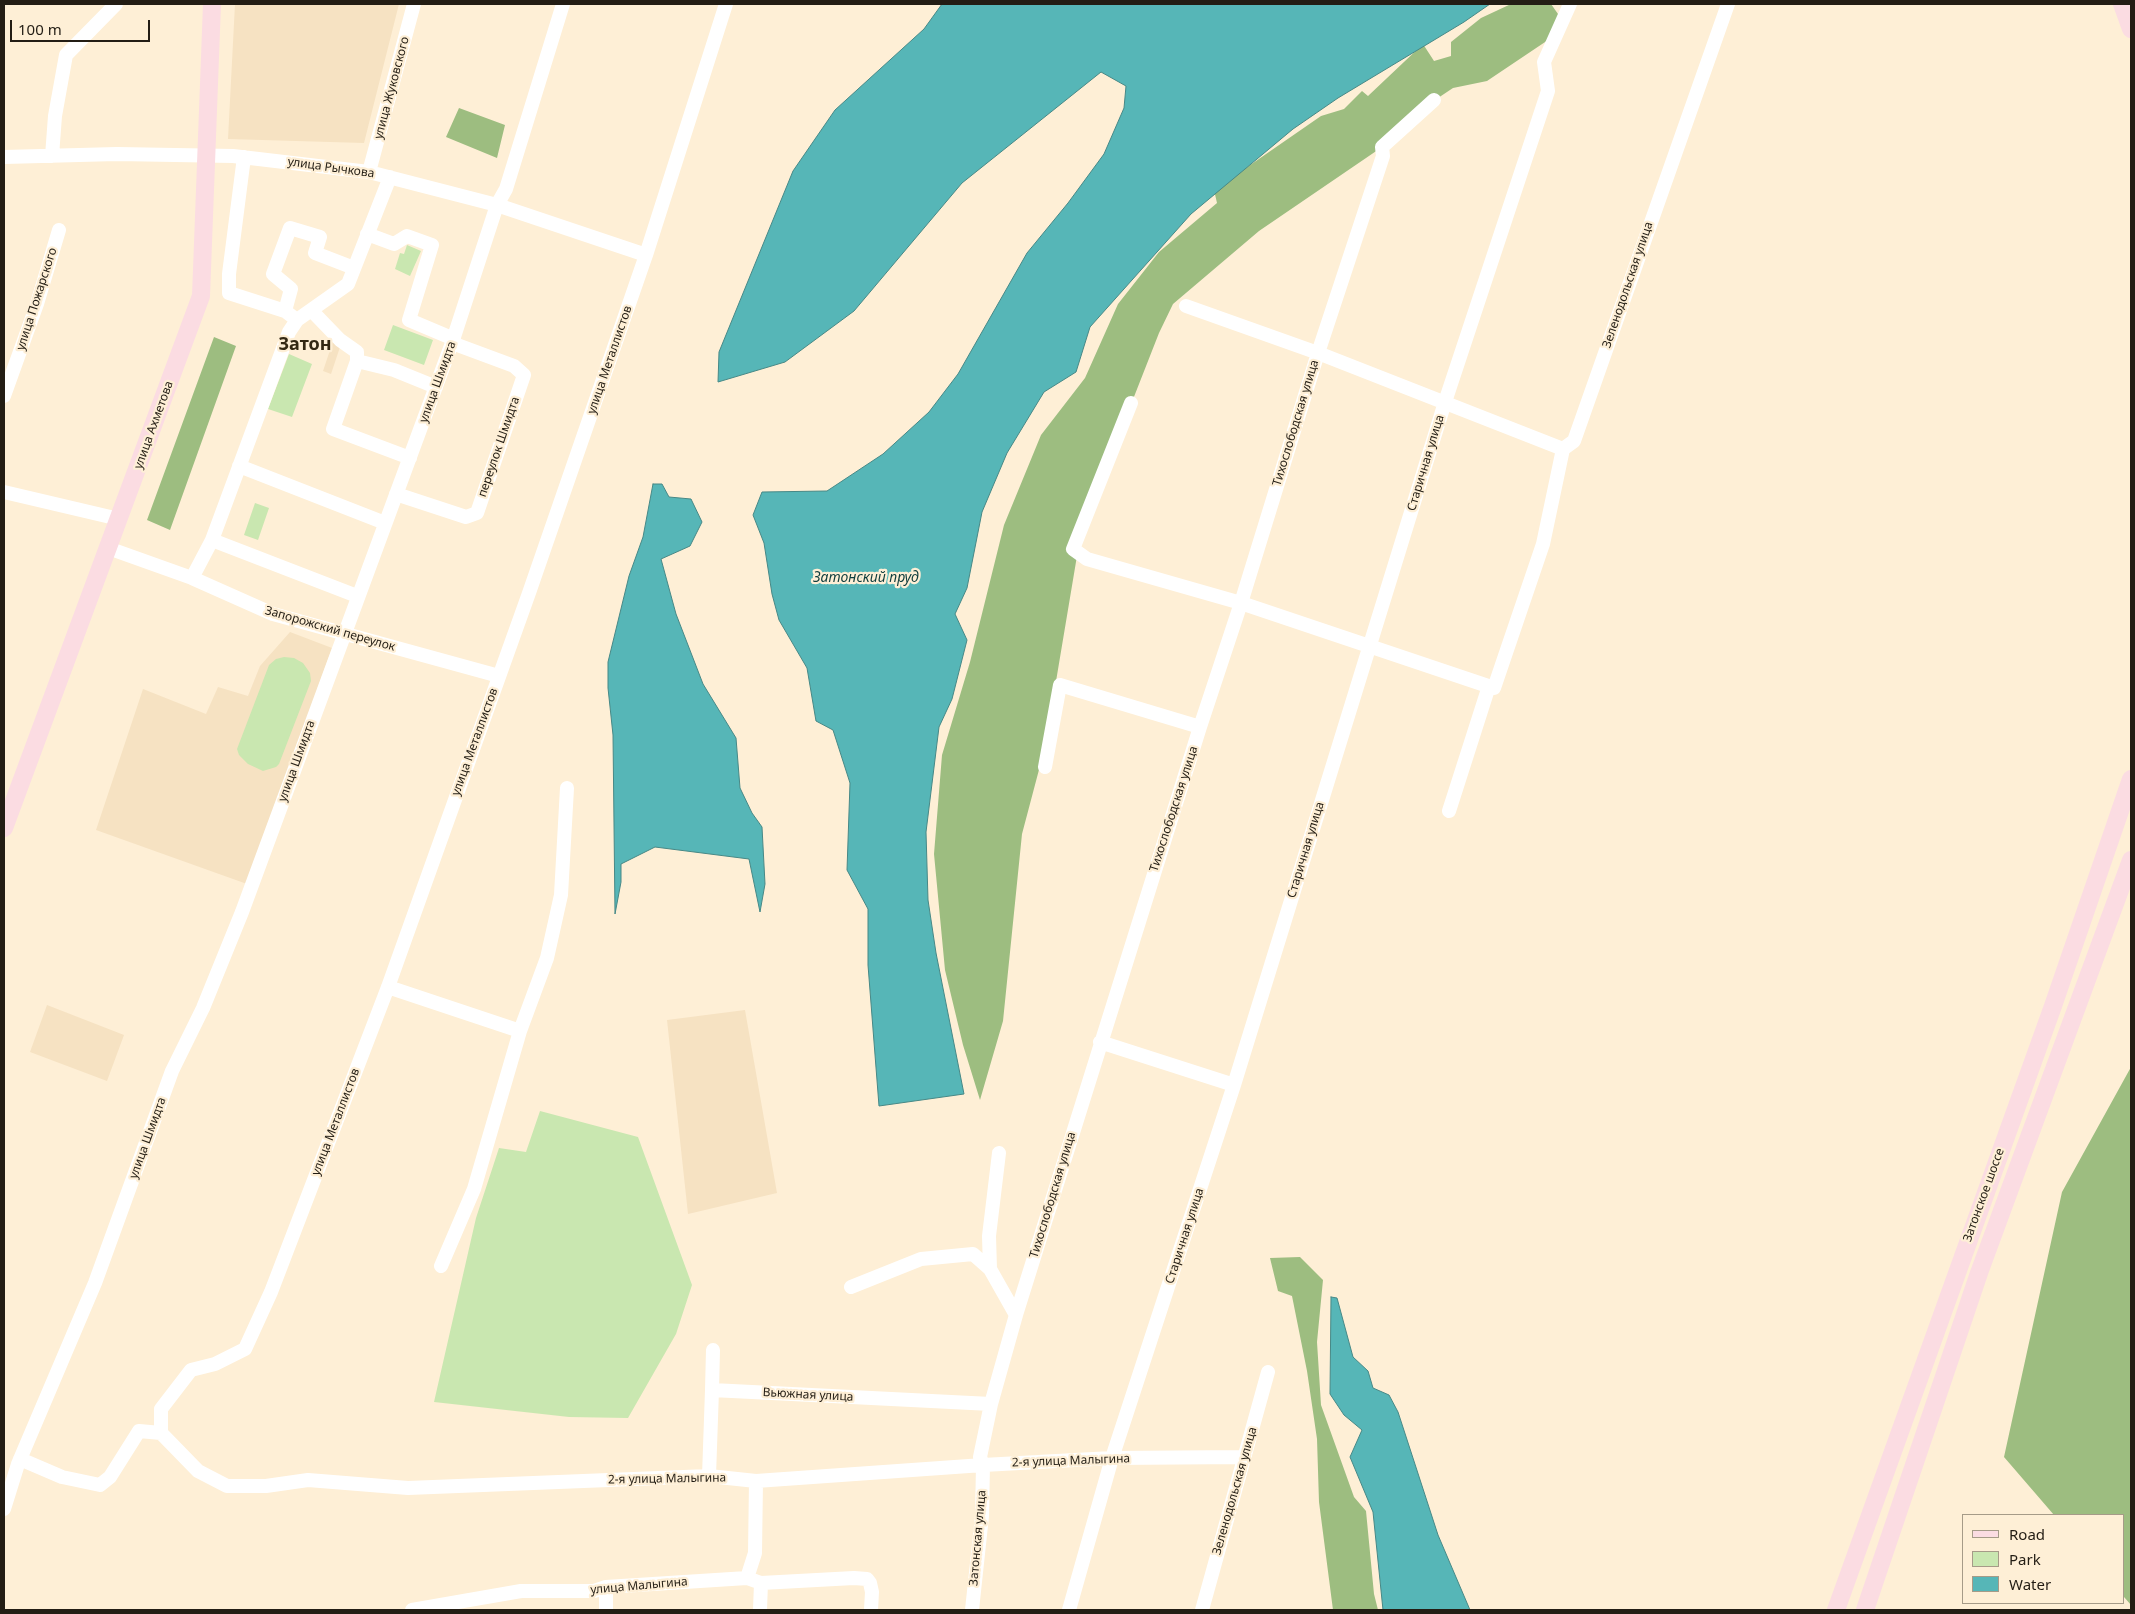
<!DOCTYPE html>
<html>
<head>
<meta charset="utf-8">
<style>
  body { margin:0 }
  #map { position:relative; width:2135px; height:1614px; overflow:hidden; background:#feefd6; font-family:"Noto Sans",sans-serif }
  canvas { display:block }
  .frame { position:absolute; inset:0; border:5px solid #231d14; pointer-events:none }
  .legend { position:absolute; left:1962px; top:1514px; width:162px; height:90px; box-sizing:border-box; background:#feefd6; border:1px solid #a69b88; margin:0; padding:6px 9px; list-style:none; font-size:15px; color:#231d14 }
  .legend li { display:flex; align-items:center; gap:10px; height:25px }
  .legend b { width:25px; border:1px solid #a69b88 }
  .scale { position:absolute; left:10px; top:20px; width:140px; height:22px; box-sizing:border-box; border:2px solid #231d14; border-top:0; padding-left:6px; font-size:15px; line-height:18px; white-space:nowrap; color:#231d14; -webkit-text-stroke:4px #feefd6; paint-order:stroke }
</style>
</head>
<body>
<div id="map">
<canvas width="2135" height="1614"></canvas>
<div class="frame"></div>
<ul class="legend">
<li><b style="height:6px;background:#fbdce2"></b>Road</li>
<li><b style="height:14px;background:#c9e7b0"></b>Park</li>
<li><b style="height:14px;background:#56b6b7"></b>Water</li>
</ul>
<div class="scale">100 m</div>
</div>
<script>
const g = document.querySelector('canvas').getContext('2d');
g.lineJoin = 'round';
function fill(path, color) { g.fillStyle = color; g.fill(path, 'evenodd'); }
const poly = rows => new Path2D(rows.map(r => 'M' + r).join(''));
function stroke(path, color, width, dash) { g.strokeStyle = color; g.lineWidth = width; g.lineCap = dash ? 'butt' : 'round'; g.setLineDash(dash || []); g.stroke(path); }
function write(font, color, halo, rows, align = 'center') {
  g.font = font + ' "Noto Sans",sans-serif'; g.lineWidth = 4.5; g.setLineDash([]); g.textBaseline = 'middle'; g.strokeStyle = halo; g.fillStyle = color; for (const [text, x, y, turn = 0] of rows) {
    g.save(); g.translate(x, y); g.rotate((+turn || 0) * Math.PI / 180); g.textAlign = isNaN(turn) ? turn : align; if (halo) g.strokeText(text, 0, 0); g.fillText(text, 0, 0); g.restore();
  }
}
fill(poly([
  [235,4,399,4,364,143,228,139],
  [333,341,341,344,331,374,323,371],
  [290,632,332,648,247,884,96,830,143,689,206,714,218,687,248,696,260,666],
  [47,1005,124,1035,107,1081,30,1052],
  [745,1010,777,1193,688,1214,667,1020]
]), '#f6e2c2');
fill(poly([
  [407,245,421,251,410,276,395,269,400,253,404,254],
  [393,325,433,340,424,365,384,350],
  [289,354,312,364,292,417,268,409],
  [255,503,269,508,258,540,244,535],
  [284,657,294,658,303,663,310,673,311,681,279,764,276,767,263,771,248,764,239,755,237,749,269,665,276,659],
  [540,1111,638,1137,692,1285,676,1334,628,1418,569,1417,434,1402,476,1218,499,1148,526,1152]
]), '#c9e7b0');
fill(poly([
  [1511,4,1551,4,1558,14,1557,34,1487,81,1453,88,1396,126,1388,143,1259,231,1173,304,1159,333,1081,532,1045,747,1022,834,1003,1021,980,1100,963,1045,945,970,934,854,942,755,970,662,1004,525,1041,435,1085,378,1118,304,1159,252,1217,203,1214,190,1321,116,1344,109,1362,91,1368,96,1423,44,1434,61,1451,56,1451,42,1481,18],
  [459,108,505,125,497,158,446,137],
  [214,337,236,346,170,530,147,520],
  [2131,1067,2131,1605,2124,1597,2124,1515,2054,1515,2004,1457,2062,1192],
  [1300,1257,1323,1280,1317,1342,1321,1405,1354,1497,1366,1511,1374,1594,1378,1610,1333,1610,1319,1502,1317,1439,1307,1371,1292,1296,1278,1291,1270,1258]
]), '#9dbd80');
const water = poly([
  [942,4,1490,4,1464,22,1338,98,1293,129,1191,214,1090,327,1076,372,1044,392,1007,453,982,512,967,588,955,614,967,640,952,699,939,727,926,832,928,900,936,953,964,1094,879,1106,868,965,868,909,847,870,850,783,833,730,816,721,807,668,779,620,772,594,764,543,753,515,762,492,827,491,883,454,929,412,958,374,1027,253,1068,203,1104,154,1124,108,1126,86,1101,72,962,183,854,311,785,362,718,382,719,352,793,171,835,110,924,29,942,4],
  [653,484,662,484,669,497,691,499,702,522,690,546,661,559,676,614,703,684,736,738,740,788,752,813,762,827,765,884,760,912,749,859,655,847,621,864,621,882,615,914,613,735,608,688,608,662,629,576,643,537,653,484],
  [1331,1297,1337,1298,1353,1357,1368,1371,1373,1388,1389,1395,1398,1412,1438,1535,1470,1610,1383,1610,1373,1512,1350,1457,1362,1430,1344,1415,1330,1394,1331,1297]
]);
fill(water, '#56b6b7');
stroke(water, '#478886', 1);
stroke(poly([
  [52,156,55,116,66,55,116,4],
  [4,157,117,154,233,156,369,172,497,205,646,255],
  [244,157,229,274,229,293,285,311,297,320],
  [369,172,414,4],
  [367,234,394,244,407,236,432,245,409,320,454,339],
  [1186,306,1318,353,1563,449,1574,441,1728,4],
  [311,310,340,340,357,352,357,361],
  [285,311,291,289,273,274,290,228,320,237,315,253,354,268],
  [4,396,37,304,59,230],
  [1131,403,1073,549,1087,559,1241,603,1494,688,1543,544,1563,449],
  [410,458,333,429,357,361,394,370,436,387],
  [239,466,385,523],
  [4,492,119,519],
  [396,494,466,517,477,513,524,375,514,366,452,343],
  [108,548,192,578,273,614,499,676],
  [192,578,212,540],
  [357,596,212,540,289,332,297,320,348,284,390,177],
  [1045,767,1060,685,1200,727],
  [1449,811,1489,686],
  [388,987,520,1031],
  [1100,1042,1234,1085],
  [999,1153,989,1236,990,1269,1016,1315],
  [441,1266,474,1189,520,1031,547,958,561,895,567,788],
  [851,1287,921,1259,973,1254,990,1269],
  [712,1390,713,1350],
  [161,1433,161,1409,191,1370,215,1364,245,1349,271,1292,388,987,529,593,646,255,726,4],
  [20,1459,62,1477,100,1485,110,1477,139,1431,161,1433,198,1471,227,1486,266,1486,308,1480,408,1488,709,1476,756,1481,983,1465,1112,1458,1245,1457],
  [709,1476,712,1390,991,1404],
  [4,1509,18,1464,95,1283,172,1071,203,1008,242,912,452,343,497,205,506,189,563,4],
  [747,1578,755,1553,756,1481],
  [606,1587,606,1610],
  [412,1610,521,1591,594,1591,606,1587,747,1578,761,1583,854,1578,867,1579,870,1583,872,1592,871,1610],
  [760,1610,761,1583],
  [972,1610,982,1516,983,1465,980,1457,991,1404,1016,1315,1200,727,1241,603,1318,353,1383,156,1382,147,1434,100],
  [1069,1610,1112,1458,1234,1085,1445,402,1548,91,1544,62,1570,4],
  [1202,1610,1268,1372]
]), '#fff', 14);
stroke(poly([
  [2122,4,2131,29],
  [4,828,201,296,212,4],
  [1836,1610,2053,1006,2131,779],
  [1865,1610,1979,1273,2131,860]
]), '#fbdce2', 18);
write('12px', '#231d14', '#feefd6', [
  ["улица Жуковского",392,88,-75],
  ["улица Рычкова",331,168,8],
  ["Зеленодольская улица",1628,285,-71],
  ["улица Пожарского",37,299,-72],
  ["улица Металлистов",610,360,-71],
  ["улица Шмидта",438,382,-70],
  ["Тихослободская улица",1296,423,-73],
  ["улица Ахметова",154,425,-70],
  ["переулок Шмидта",499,447,-71],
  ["Старичная улица",1426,463,-73],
  ["Запорожский переулок",330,629,16],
  ["улица Металлистов",475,742,-70],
  ["улица Шмидта",297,761,-70],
  ["Тихослободская улица",1174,809,-72],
  ["Старичная улица",1306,850,-73],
  ["улица Металлистов",336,1122,-69],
  ["улица Шмидта",148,1138,-70],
  ["Тихослободская улица",1053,1195,-73],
  ["Затонское шоссе",1984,1195,-70],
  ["Старичная улица",1185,1236,-72],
  ["Вьюжная улица",808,1395,3],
  ["2-я улица Малыгина",1071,1461,-2],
  ["2-я улица Малыгина",667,1479,-1],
  ["Зеленодольская улица",1235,1491,-74],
  ["Затонская улица",978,1538,-85],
  ["улица Малыгина",639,1586,-5]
]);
write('italic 14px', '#0e3c3c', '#feefd6', [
  ["Затонский пруд",866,578]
]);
write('bold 18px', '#332813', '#feefd6', [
  ["Затон",305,345]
]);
</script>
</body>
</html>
